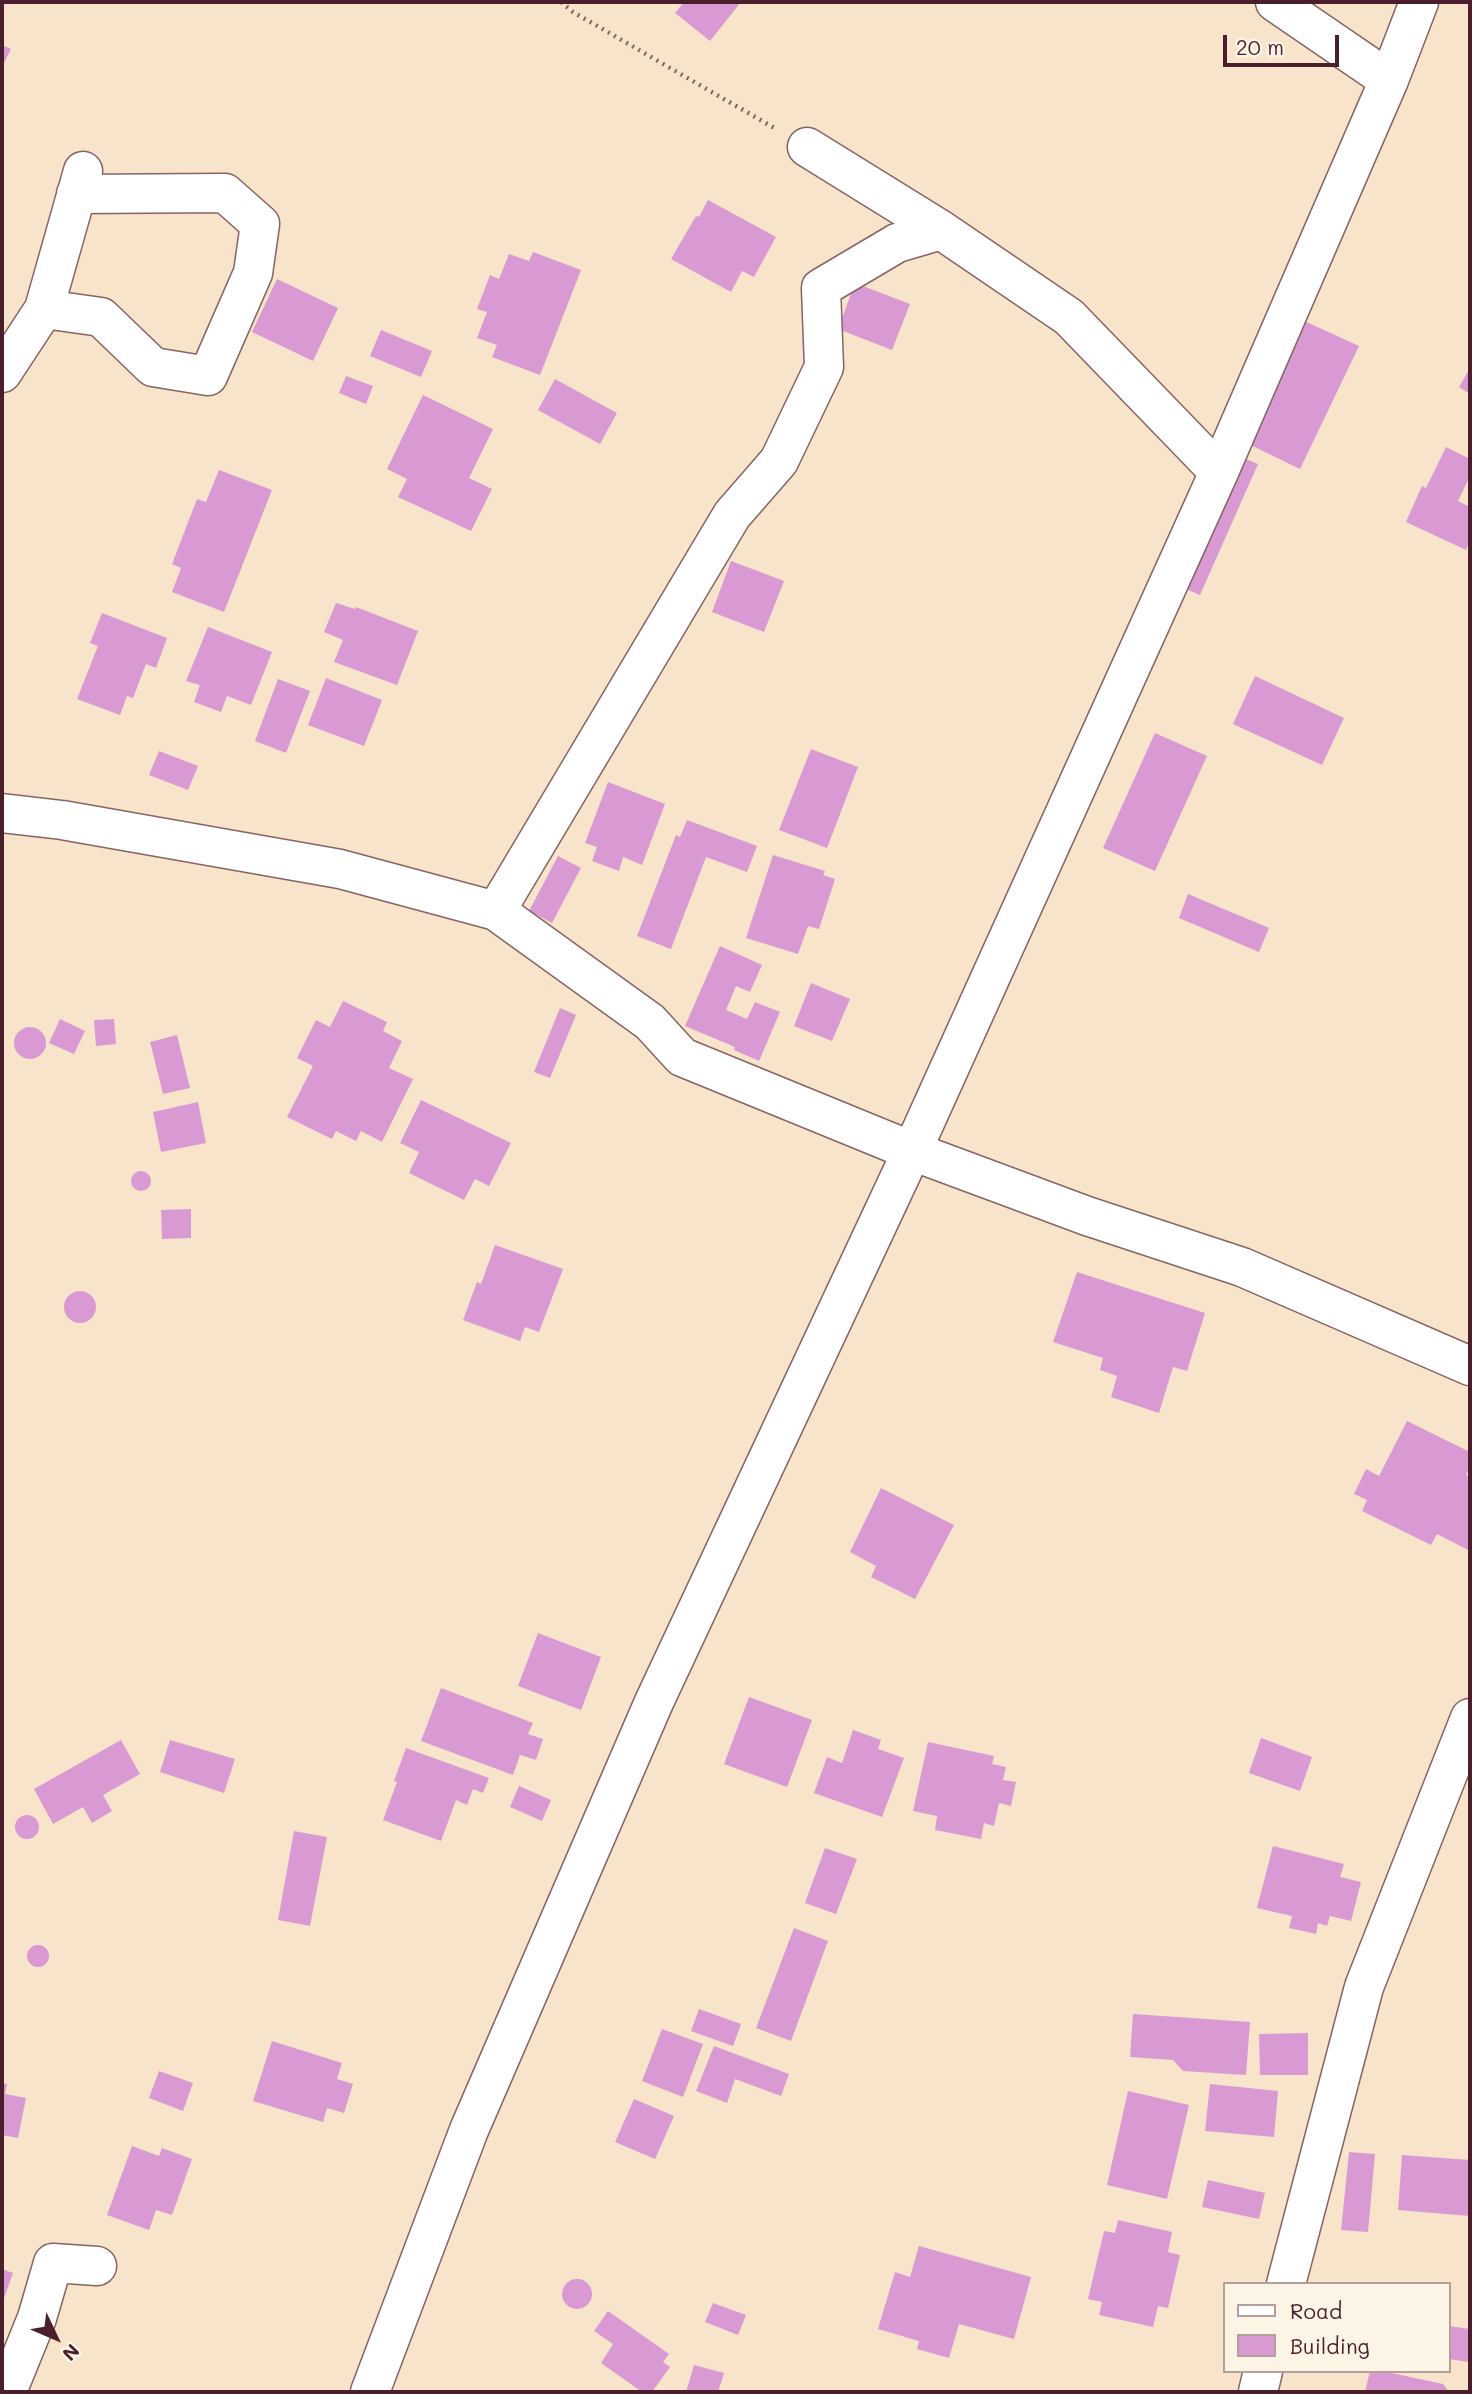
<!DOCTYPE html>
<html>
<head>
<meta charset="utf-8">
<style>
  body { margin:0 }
  #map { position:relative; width:1472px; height:2394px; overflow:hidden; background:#f7e4cb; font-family:Mali,sans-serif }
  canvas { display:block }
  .frame { position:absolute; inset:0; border:4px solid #4a1f2b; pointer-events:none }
  .legend { position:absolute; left:1223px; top:2282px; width:228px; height:91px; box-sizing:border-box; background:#fcf5e5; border:2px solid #b59f9b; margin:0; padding:9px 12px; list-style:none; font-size:21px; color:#4a1f2b }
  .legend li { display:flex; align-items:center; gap:14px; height:35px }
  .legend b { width:35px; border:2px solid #b59f9b }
  .north { position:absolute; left:21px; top:2303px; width:70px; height:70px; -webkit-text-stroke:5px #fcf5e5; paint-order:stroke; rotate:134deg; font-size:19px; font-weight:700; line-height:28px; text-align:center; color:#4a1f2b }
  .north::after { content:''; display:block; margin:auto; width:24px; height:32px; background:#4a1f2b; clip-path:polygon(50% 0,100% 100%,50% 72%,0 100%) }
  .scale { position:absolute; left:1223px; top:35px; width:116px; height:32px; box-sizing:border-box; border:4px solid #4a1f2b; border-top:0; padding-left:9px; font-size:21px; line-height:24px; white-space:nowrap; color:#4a1f2b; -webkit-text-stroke:5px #fcf5e5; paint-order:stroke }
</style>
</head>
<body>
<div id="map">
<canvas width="1472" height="2394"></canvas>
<div class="frame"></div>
<ul class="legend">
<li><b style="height:9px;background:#fff"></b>Road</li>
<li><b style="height:19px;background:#d99ad4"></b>Building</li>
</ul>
<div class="north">N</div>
<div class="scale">20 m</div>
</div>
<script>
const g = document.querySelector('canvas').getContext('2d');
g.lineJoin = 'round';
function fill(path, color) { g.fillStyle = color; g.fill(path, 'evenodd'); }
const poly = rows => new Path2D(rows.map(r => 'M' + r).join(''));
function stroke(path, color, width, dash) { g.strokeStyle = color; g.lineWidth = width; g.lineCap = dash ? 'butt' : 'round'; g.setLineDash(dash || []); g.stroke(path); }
fill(poly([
  [684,2,741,2,710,41,675,13],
  [2,45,11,49,2,67],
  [708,200,776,237,754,277,742,271,731,292,671,259,696,216,699,217],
  [533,252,581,270,540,375,492,357,497,345,477,338,487,312,477,309,490,275,499,279,509,254,529,261],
  [277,279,338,308,313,361,252,332],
  [855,283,910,304,892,350,838,329],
  [1300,319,1359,346,1300,469,1242,441],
  [381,330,432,351,421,377,370,356],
  [1470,368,1470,394,1459,387],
  [346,376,373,386,366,404,339,393],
  [555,379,617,413,600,444,538,410],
  [423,395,493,429,469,478,492,489,471,531,398,497,407,479,387,469],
  [1446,447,1470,459,1470,476,1458,501,1470,507,1470,540,1466,550,1406,522,1422,486,1426,488],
  [1239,456,1258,464,1200,595,1181,587],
  [219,470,272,490,224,612,172,592,181,568,172,564,197,499,206,502],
  [731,561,784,581,764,632,712,612],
  [336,603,355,609,356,607,418,631,397,685,334,662,343,640,324,632],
  [102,613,167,638,156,668,146,664,133,698,127,696,120,715,77,699,98,646,90,643],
  [208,627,272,652,251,705,227,696,221,712,194,702,200,685,186,681],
  [1255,676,1344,718,1322,765,1233,724],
  [326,678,382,700,364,746,308,725],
  [278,679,310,691,286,753,255,741],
  [1155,733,1207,756,1155,871,1103,848],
  [811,749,858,767,827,848,779,830],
  [159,751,198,766,188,790,149,775],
  [608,782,665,804,642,865,623,857,619,871,592,861,597,847,585,843],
  [687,820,757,846,747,872,706,857,671,949,637,936,676,835,680,837],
  [773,855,825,871,823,875,835,879,819,929,808,926,798,954,746,938],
  [558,856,581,868,552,923,529,911],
  [1188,894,1269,928,1259,952,1179,918],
  [720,946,762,965,750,992,736,986,726,1010,747,1019,755,1002,780,1012,759,1061,734,1050,735,1047,685,1026],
  [811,983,850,999,832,1041,794,1026],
  [343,1001,387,1022,383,1031,402,1041,389,1068,413,1079,382,1142,361,1131,356,1141,336,1131,332,1139,287,1117,313,1066,297,1058,316,1020,330,1027],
  [560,1008,576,1015,550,1078,534,1072],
  [60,1019,85,1031,74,1054,49,1043],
  [114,1019,116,1044,96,1046,94,1020],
  '14 1043a16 16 0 1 1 32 0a16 16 0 1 1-32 0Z',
  [177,1035,190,1088,163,1094,150,1042],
  [421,1100,511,1143,489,1186,475,1179,464,1200,409,1173,419,1152,400,1143],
  [198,1102,206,1143,161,1152,153,1112],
  '131 1181a10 10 0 1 1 20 0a10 10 0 1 1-20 0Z',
  [191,1209,191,1238,162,1239,161,1210],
  [495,1245,563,1269,539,1332,525,1327,520,1341,463,1320,477,1282,481,1284],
  [1077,1272,1205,1313,1187,1371,1173,1367,1159,1413,1111,1397,1117,1376,1100,1370,1103,1358,1053,1342],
  '64 1307a16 16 0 1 1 32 0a16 16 0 1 1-32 0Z',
  [1407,1421,1470,1452,1470,1467,1466,1475,1470,1477,1470,1551,1437,1534,1431,1545,1362,1511,1367,1500,1354,1494,1366,1469,1379,1476],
  [881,1488,954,1525,915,1599,871,1577,876,1566,850,1552],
  [538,1633,601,1657,581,1710,518,1686],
  [441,1688,533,1723,528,1734,543,1739,536,1760,520,1755,513,1775,421,1741],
  [749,1697,812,1720,787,1787,724,1764],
  [853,1730,881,1740,878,1749,904,1758,882,1817,814,1793,827,1757,842,1763],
  [1261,1738,1312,1757,1300,1791,1249,1773],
  [121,1740,140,1774,103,1795,112,1811,92,1823,83,1807,53,1824,34,1789],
  [170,1740,235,1759,224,1793,160,1772],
  [928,1742,994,1756,992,1764,1006,1767,1003,1780,1016,1782,1011,1806,999,1803,994,1826,984,1823,981,1839,935,1830,937,1816,913,1811],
  [406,1748,489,1778,483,1793,473,1789,467,1805,456,1800,441,1841,383,1820,397,1782,394,1781],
  [519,1786,551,1800,542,1821,510,1807],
  '15 1827a12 12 0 1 1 24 0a12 12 0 1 1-24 0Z',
  [294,1831,327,1837,310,1926,278,1920],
  [1273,1846,1344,1864,1340,1877,1361,1882,1351,1921,1330,1916,1327,1926,1318,1923,1316,1934,1289,1928,1292,1916,1257,1908],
  [825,1848,857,1859,836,1914,805,1903],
  [794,1928,828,1941,791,2041,756,2028],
  '27 1956a11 11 0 1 1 22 0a11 11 0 1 1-22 0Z',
  [699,2009,741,2024,733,2046,691,2031],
  [1133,2014,1250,2022,1246,2075,1183,2071,1173,2060,1130,2057],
  [662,2029,703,2044,683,2097,642,2081],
  [1308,2033,1308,2075,1260,2075,1259,2034],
  [272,2041,342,2063,337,2079,353,2084,344,2113,327,2108,323,2122,253,2101],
  [714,2046,789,2074,781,2096,735,2079,727,2103,696,2091],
  [159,2071,193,2083,183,2111,149,2098],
  [2,2083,7,2084,5,2094,26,2098,18,2138,2,2135],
  [1210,2084,1278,2091,1274,2137,1205,2131],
  [1128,2091,1189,2105,1167,2199,1107,2185],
  [634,2099,674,2116,655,2159,615,2142],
  [132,2146,159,2156,162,2148,192,2159,172,2215,156,2210,149,2230,107,2215],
  [1349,2152,1375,2154,1368,2232,1341,2230],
  [1402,2155,1470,2160,1470,2216,1398,2210],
  [1208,2180,1265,2193,1259,2219,1202,2207],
  [1118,2220,1172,2232,1168,2252,1180,2255,1168,2308,1158,2306,1153,2327,1099,2315,1102,2302,1088,2299,1104,2231,1115,2233],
  [919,2246,1031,2277,1014,2339,959,2324,949,2358,917,2349,919,2341,878,2329,895,2272,910,2277],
  [2,2269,13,2273,2,2304],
  '562 2294a15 15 0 1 1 30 0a15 15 0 1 1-30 0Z',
  [713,2303,746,2315,738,2335,705,2322],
  [608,2311,669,2354,663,2362,670,2367,652,2392,642,2392,601,2363,613,2344,594,2331],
  [1449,2326,1470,2329,1469,2362,1449,2359],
  [694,2365,724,2373,718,2392,686,2392],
  [1370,2371,1382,2371,1443,2384,1449,2392,1365,2392]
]), '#d99ad4');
const minor = poly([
  [1275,2,1389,80],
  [807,147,941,230,1069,317,1219,472],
  [44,309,101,317,153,367,208,376,253,273,260,224,225,193,76,194],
  [2,373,44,309,83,171],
  [2,813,62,820,340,869,496,911,650,1022,682,1057,912,1151,1087,1216,1242,1267,1470,1366],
  [496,911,732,515,779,461,824,367,821,288,897,243,941,230],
  [1286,2284,1364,1987,1470,1718],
  [7,2392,37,2318,53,2263,97,2266],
  [370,2392,469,2130,654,1702,912,1151,1219,472,1389,80,1419,2],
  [1258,2392,1263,2371]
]);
stroke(minor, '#876463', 41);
stroke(poly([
  [561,2,573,12,776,129]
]), '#876463', 4.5, [2, 5]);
stroke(minor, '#fff', 38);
</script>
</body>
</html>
